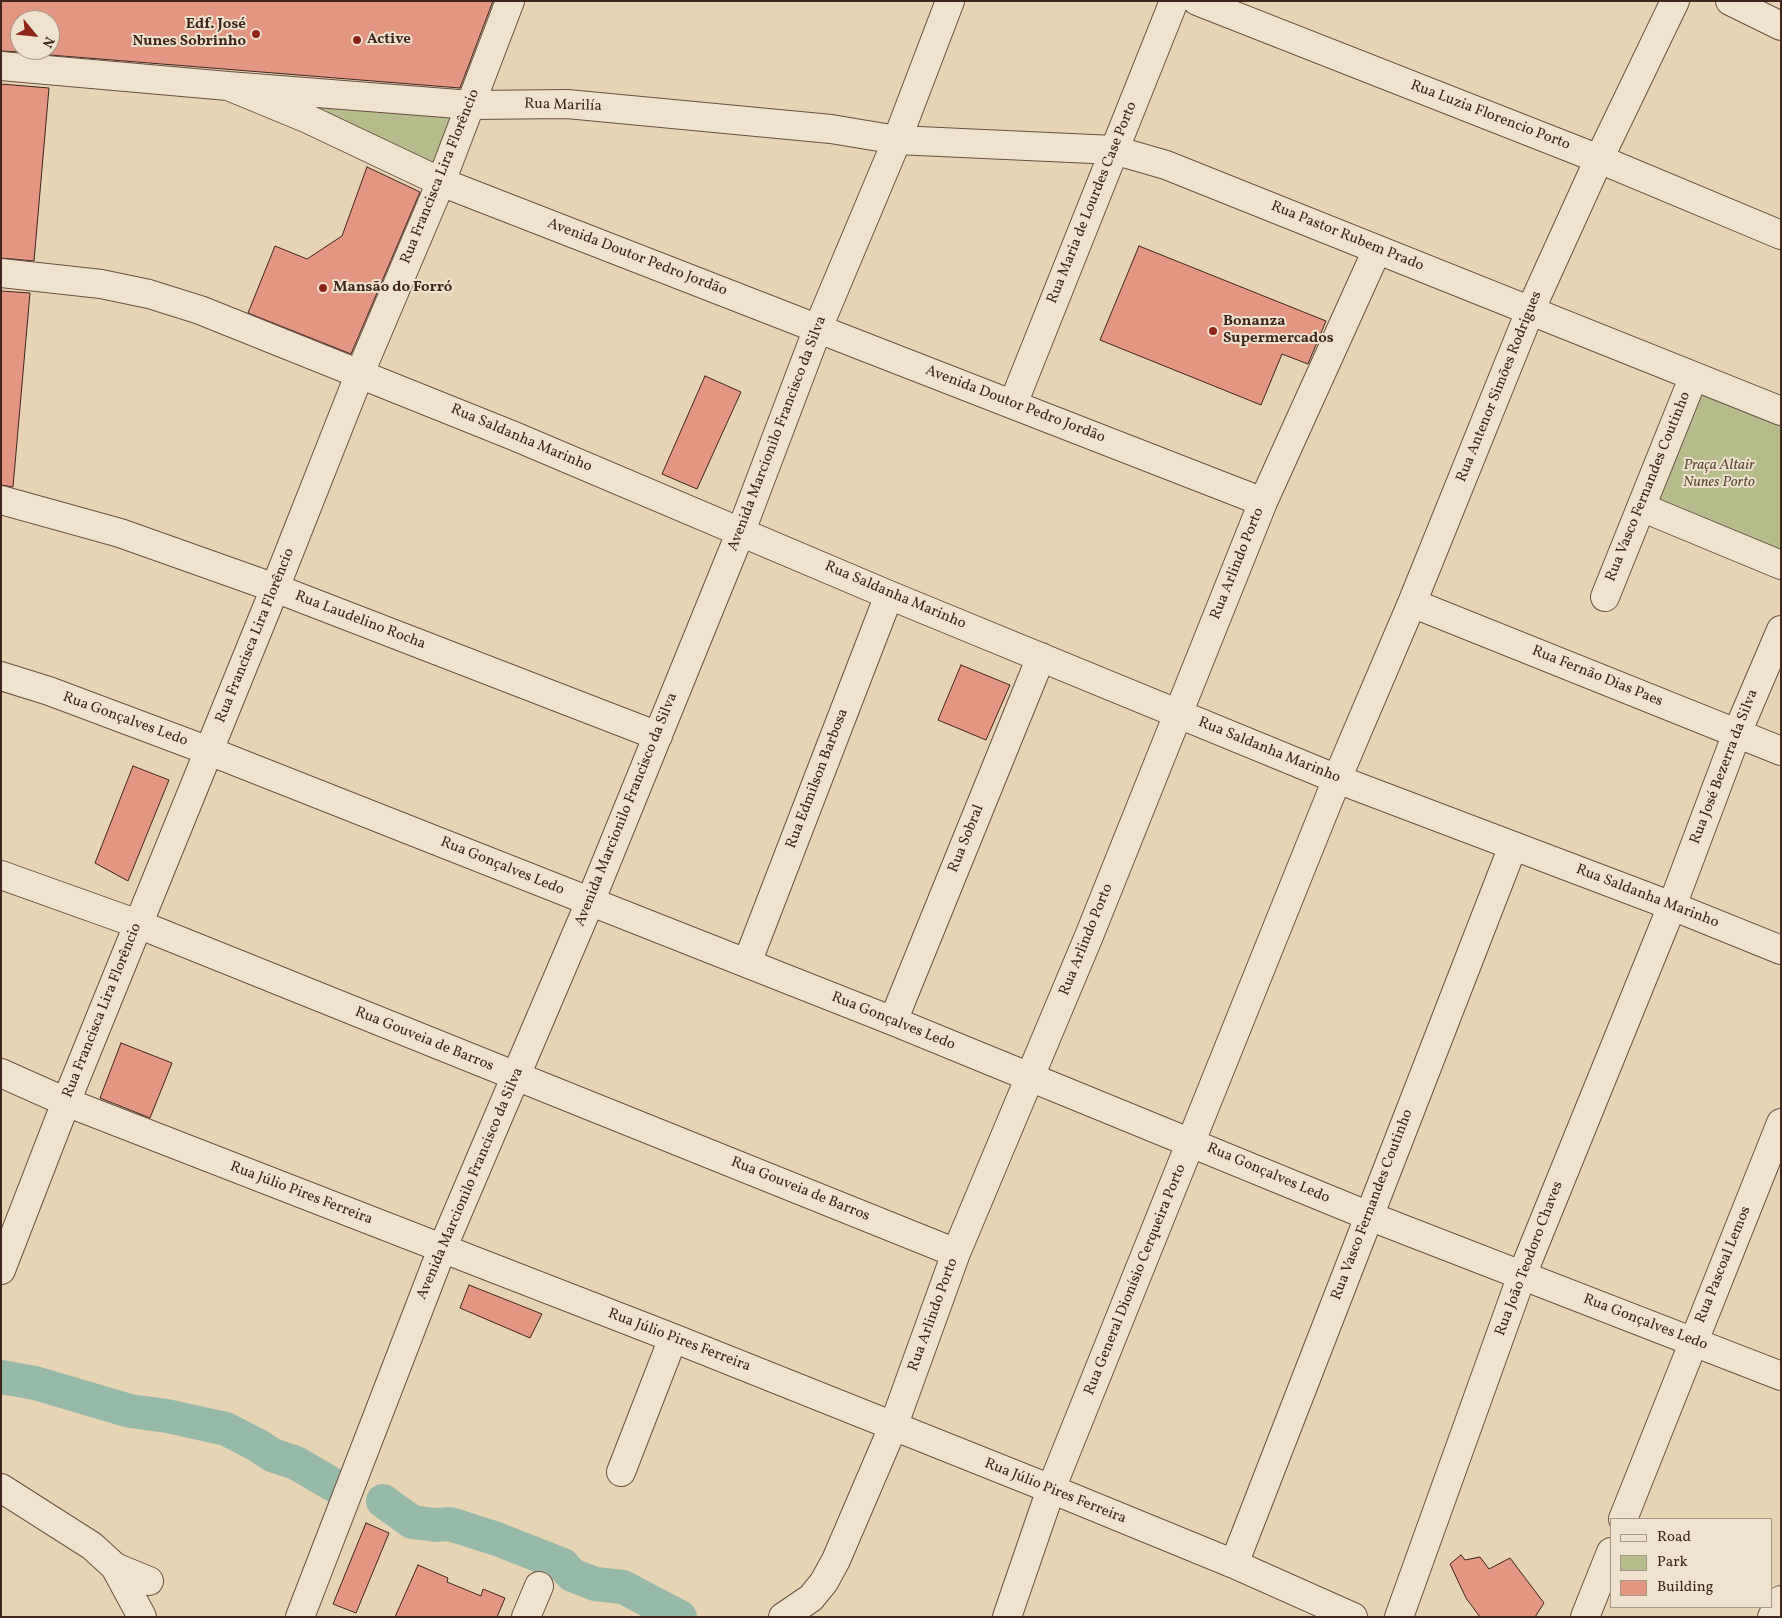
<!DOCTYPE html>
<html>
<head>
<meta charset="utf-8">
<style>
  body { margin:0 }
  #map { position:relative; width:1782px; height:1618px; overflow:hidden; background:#e6d4b2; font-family:Vollkorn,serif }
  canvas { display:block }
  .frame { position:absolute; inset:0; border:2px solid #3f251b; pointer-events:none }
  .legend { position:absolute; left:1610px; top:1518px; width:162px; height:90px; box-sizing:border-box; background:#efe3cd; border:1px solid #a99786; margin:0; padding:6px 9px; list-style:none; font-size:15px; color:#3f251b }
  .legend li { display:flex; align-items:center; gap:10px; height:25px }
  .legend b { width:25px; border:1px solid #a99786 }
  .north { position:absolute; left:10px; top:10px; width:50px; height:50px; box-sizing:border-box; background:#efe3cd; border:1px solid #a99786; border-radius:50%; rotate:118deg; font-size:14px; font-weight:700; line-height:20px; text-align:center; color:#3f251b }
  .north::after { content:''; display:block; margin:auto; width:18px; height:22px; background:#8f2418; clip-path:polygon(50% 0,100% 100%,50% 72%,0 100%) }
</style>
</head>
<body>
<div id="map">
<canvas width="1782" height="1618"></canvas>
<div class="frame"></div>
<ul class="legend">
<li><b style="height:6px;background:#efe3cd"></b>Road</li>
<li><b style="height:14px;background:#b6bc8b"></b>Park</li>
<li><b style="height:14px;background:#e39682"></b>Building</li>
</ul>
<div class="north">N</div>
</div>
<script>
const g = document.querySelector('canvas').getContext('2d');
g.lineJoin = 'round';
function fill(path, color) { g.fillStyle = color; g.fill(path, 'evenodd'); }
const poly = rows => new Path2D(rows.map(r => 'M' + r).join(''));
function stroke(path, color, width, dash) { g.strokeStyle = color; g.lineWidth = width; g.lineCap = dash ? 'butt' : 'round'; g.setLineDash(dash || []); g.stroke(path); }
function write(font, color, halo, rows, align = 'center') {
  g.font = font + ' Vollkorn,serif'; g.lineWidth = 4; g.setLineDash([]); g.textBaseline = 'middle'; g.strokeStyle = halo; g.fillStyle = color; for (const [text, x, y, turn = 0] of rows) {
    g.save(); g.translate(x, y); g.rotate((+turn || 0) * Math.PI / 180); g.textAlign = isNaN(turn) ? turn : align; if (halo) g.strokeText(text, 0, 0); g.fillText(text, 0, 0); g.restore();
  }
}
fill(poly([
  [273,97,468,107,440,177],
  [1693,378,1781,412,1781,565,1641,507]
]), '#b6bc8b');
stroke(poly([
  [1,1377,35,1383,130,1411,167,1416,226,1429,259,1446,272,1455,296,1463,337,1487],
  [383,1501,412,1522,435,1525,450,1524,497,1539,563,1565,572,1575,595,1584,623,1587,680,1617]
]), '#97b9a8', 34);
const building = poly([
  [1,1,493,1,460,88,50,55,50,20,20,20,20,52,1,51,1,1],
  [1,84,49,88,34,261,1,258,1,84],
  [367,167,420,192,351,354,248,313,275,246,307,259,342,236,367,167],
  [1139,246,1326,321,1308,364,1282,354,1261,405,1100,340,1139,246],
  [1,291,30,293,13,487,1,485,1,291],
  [705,376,741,392,697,489,662,474,705,376],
  [961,665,1010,685,986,740,938,720,961,665],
  [133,766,169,780,128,881,95,863,133,766],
  [121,1043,172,1063,150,1118,100,1098,121,1043],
  [469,1285,542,1314,530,1338,460,1308,469,1285],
  [366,1523,389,1533,356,1613,333,1604,366,1523],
  [1461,1555,1465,1560,1480,1557,1489,1569,1510,1558,1544,1603,1535,1617,1480,1617,1466,1598,1450,1564,1461,1555],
  [418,1565,448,1578,447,1582,481,1596,483,1589,505,1598,497,1617,395,1617,418,1565]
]);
fill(building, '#e39682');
stroke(building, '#3f251b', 1);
const minor = poly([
  [1197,1,1599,159,1781,235],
  [1730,1,1781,26],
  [1,66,228,86,308,119,441,182,1263,502],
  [228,86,471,105,567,104,831,129,897,140,1114,150,1166,165,1781,411],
  [1,273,101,284,149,294,200,310,514,436,889,595,1337,779,1672,906,1781,950],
  [1013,404,1174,1],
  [1,500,120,533,275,588,658,736],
  [1641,507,1781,565],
  [1605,597,1693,378],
  [1412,603,1781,751],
  [1,676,49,691,209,751,893,1021,1369,1216,1781,1376],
  [1,875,138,924,956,1253],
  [747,963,889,595],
  [893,1021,1041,657],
  [1,1073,66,1102,673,1338,1051,1489,1234,1564,1353,1617],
  [1,1270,66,1102,275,588,360,373,441,182,510,1],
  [621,1472,673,1338],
  [1,1488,92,1546,115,1567,142,1617],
  [1623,1519,1781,1123],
  [1234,1564,1513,846],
  [115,1567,149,1581],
  [300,1617,442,1249,590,902,741,531,818,328,897,140,950,1],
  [526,1617,539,1586],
  [783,1617,811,1598,824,1582,836,1560,893,1427,956,1253,1089,936,1263,502,1377,250],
  [1007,1617,1051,1489,1337,779,1412,603,1530,311,1599,159,1675,1],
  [1399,1617,1522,1275,1672,906,1737,733,1781,630],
  [1585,1617,1611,1552],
  [1772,1617,1781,1600]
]);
stroke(minor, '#695141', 30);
stroke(minor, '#efe3cd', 28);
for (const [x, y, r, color] of [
  [256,34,5,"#8f2418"],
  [357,40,5,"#8f2418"],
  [323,288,5,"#8f2418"],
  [1213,331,5,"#8f2418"]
]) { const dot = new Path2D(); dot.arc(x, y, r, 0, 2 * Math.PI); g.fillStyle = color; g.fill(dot); stroke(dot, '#efe3cd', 2); }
write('bold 15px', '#3f251b', '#efe3cd', [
  ["Edf. José",246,25,"right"],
  ["Nunes Sobrinho",246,42,"right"],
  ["Active",367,40],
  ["Mansão do Forró",333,288],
  ["Bonanza",1223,322],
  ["Supermercados",1223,339]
], 'left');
write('15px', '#3f251b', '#efe3cd', [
  ["Rua Marilía",563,106,2],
  ["Rua Luzia Florencio Porto",1490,116,21],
  ["Rua Francisca Lira Florêncio",441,177,-68],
  ["Rua Maria de Lourdes Case Porto",1093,203,-68],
  ["Rua Pastor Rubem Prado",1347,237,22],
  ["Avenida Doutor Pedro Jordão",637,258,21],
  ["Rua Antenor Simões Rodrigues",1500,387,-68],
  ["Avenida Doutor Pedro Jordão",1015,405,21],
  ["Avenida Marcionilo Francisco da Silva",778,434,-69],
  ["Rua Saldanha Marinho",521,439,23],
  ["Rua Vasco Fernandes Coutinho",1649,487,-68],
  ["Rua Arlindo Porto",1238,564,-68],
  ["Rua Saldanha Marinho",895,596,23],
  ["Rua Laudelino Rocha",360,621,21],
  ["Rua Francisca Lira Florêncio",256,636,-68],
  ["Rua Fernão Dias Paes",1597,677,22],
  ["Rua Gonçalves Ledo",125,720,20],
  ["Rua Saldanha Marinho",1269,751,22],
  ["Rua José Bezerra da Silva",1725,767,-69],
  ["Rua Edmilson Barbosa",818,779,-69],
  ["Avenida Marcionilo Francisco da Silva",627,810,-68],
  ["Rua Sobral",967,839,-68],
  ["Rua Gonçalves Ledo",502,867,22],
  ["Rua Saldanha Marinho",1647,897,21],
  ["Rua Arlindo Porto",1087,940,-68],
  ["Rua Francisca Lira Florêncio",103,1011,-68],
  ["Rua Gonçalves Ledo",893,1022,22],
  ["Rua Gouveia de Barros",424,1040,22],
  ["Rua Gonçalves Ledo",1268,1174,23],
  ["Avenida Marcionilo Francisco da Silva",471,1184,-67],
  ["Rua Gouveia de Barros",800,1190,22],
  ["Rua Júlio Pires Ferreira",301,1194,21],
  ["Rua Vasco Fernandes Coutinho",1373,1205,-69],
  ["Rua João Teodoro Chaves",1530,1259,-69],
  ["Rua Pascoal Lemos",1724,1265,-68],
  ["Rua General Dionísio Cerqueira Porto",1136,1280,-68],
  ["Rua Arlindo Porto",934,1315,-70],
  ["Rua Gonçalves Ledo",1645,1323,21],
  ["Rua Júlio Pires Ferreira",679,1341,21],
  ["Rua Júlio Pires Ferreira",1055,1492,22]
]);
write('italic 15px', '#5d4b37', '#efe3cd', [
  ["Praça Altair",1719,466],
  ["Nunes Porto",1719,483]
]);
</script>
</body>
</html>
